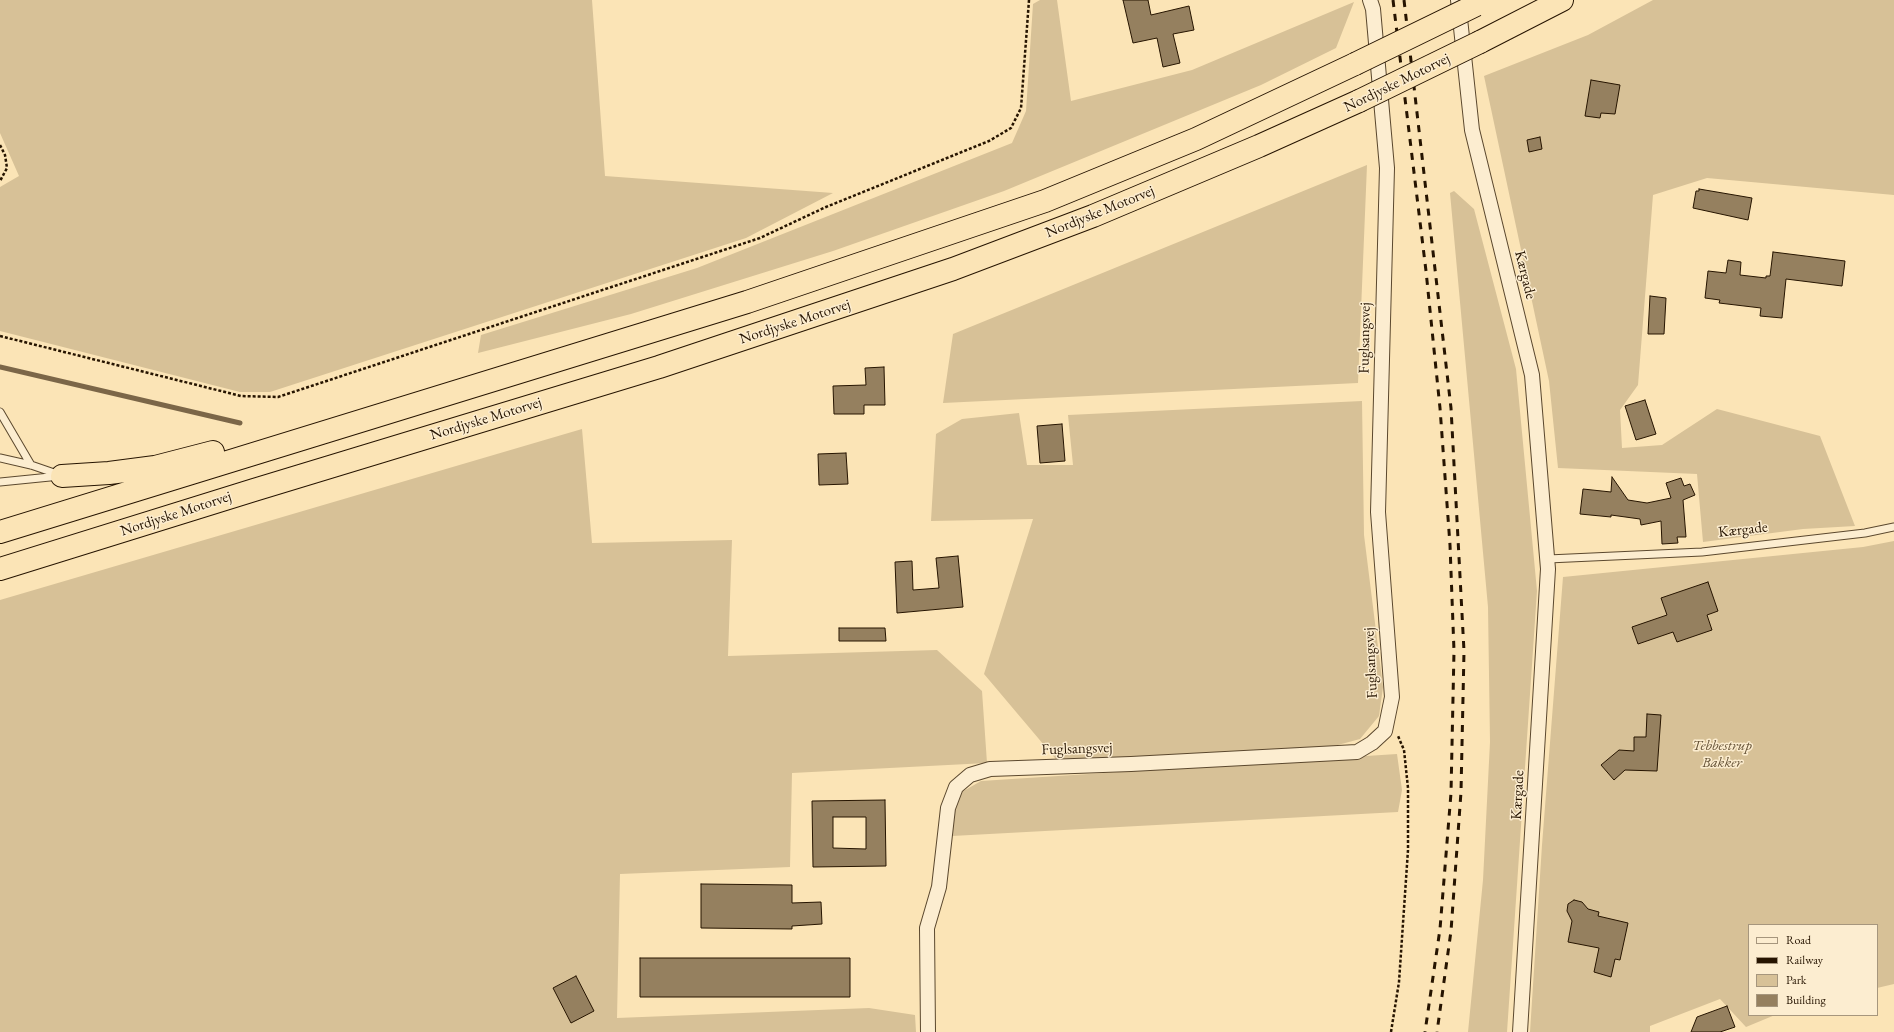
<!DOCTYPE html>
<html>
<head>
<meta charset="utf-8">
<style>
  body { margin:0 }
  #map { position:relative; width:1894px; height:1032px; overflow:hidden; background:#fbe4b6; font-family:"EB Garamond",serif }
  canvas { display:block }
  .legend { position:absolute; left:1748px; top:924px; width:130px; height:92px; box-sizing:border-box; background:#fcedd0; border:1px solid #a6967d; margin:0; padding:5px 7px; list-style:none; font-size:12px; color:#261400 }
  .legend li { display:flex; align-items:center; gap:8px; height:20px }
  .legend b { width:20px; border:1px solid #a6967d }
</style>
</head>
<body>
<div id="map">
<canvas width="1894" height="1032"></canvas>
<ul class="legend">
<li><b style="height:5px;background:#fcedd0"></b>Road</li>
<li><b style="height:5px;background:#261400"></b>Railway</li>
<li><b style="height:11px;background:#d7c197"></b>Park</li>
<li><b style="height:11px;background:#95805f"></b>Building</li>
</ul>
</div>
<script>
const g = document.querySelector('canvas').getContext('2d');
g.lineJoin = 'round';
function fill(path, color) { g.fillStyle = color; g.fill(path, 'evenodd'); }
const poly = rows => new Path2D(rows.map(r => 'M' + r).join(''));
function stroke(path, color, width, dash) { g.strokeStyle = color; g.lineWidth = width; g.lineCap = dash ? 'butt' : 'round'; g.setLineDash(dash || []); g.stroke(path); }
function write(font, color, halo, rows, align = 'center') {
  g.font = font + ' "EB Garamond",serif'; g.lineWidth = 3; g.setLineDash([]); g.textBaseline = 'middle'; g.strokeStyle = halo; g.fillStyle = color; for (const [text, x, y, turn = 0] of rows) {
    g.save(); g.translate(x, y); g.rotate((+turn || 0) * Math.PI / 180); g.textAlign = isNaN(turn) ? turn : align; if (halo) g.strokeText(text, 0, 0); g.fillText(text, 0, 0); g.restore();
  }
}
fill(poly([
  [0,0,592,0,605,176,833,193,746,238,270,392,240,392,0,331,0,187,19,176,0,133],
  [1040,0,1057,0,1071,101,1192,70,1354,2,1336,48,1261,85,1004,191,833,251,631,314,478,353,481,335,697,268,1012,143,1026,111,1033,4],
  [1653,0,1894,0,1894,195,1707,178,1653,195,1638,385,1620,410,1622,448,1662,445,1717,409,1820,436,1855,526,1803,529,1703,542,1697,474,1558,468,1549,381,1484,76,1588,35],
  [1367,165,1358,383,943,403,953,334],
  [1454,191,1474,209,1516,369,1537,591,1507,1032,1468,1032,1483,880,1490,742,1488,607,1450,193],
  [1362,401,1364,535,1383,687,1379,716,1360,739,1323,749,1060,764,984,674,1033,519,931,521,936,434,962,419,1019,413,1027,465,1073,465,1068,415],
  [582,429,592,543,732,540,728,656,937,650,982,691,987,763,792,773,790,867,620,874,617,1018,869,1008,915,1015,916,1032,0,1032,0,600],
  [1894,541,1894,984,1877,988,1877,925,1749,925,1749,1015,1775,1015,1746,1027,1720,999,1650,1026,1650,1032,1530,1032,1542,845,1563,577,1863,547],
  [1397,754,1402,790,1398,812,952,836,952,814,960,793,981,781]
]), '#d7c197');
stroke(poly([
  [0,367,240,423]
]), '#7b6648', 5);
const building = poly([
  [1123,0,1148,0,1151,15,1189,6,1194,30,1173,34,1180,63,1163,67,1157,38,1133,43,1123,0],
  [1591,80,1620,85,1615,114,1601,113,1600,118,1585,116,1591,80],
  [1540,137,1542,149,1529,152,1527,140,1540,137],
  [1699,189,1752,198,1748,220,1693,208,1696,191,1699,191,1699,189],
  [1773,252,1845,261,1842,286,1786,279,1782,318,1760,316,1761,308,1719,303,1720,300,1705,298,1708,271,1726,273,1728,260,1741,262,1740,275,1766,278,1766,276,1770,276,1773,252],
  [1650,296,1666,298,1664,334,1648,334,1650,296],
  [884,367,885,405,864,405,864,414,834,414,833,386,866,385,865,368,884,367],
  [1645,400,1656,434,1636,440,1625,406,1645,400],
  [1062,424,1065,461,1040,463,1037,426,1062,424],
  [846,453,848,484,819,485,818,454,846,453],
  [1612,477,1628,500,1647,503,1671,498,1666,483,1681,478,1684,486,1690,484,1695,495,1683,500,1686,537,1677,537,1678,543,1662,544,1661,521,1641,525,1640,519,1611,515,1611,517,1580,514,1583,489,1611,492,1612,477],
  [958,556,963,607,897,613,895,562,912,561,913,590,939,588,936,558,958,556],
  [1708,582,1718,611,1707,615,1712,630,1677,642,1673,632,1638,644,1632,627,1667,615,1661,598,1708,582],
  [839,628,885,628,886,641,839,641,839,628],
  [1647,714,1661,715,1657,771,1625,770,1614,780,1601,765,1619,750,1634,751,1634,737,1646,737,1647,714],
  [885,800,886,866,813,867,812,801,885,800],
  [833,817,866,817,866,849,833,848,833,817],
  [701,884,792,885,792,903,821,902,822,924,792,926,792,929,701,928,701,884],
  [1574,900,1582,902,1588,909,1599,912,1598,916,1628,923,1620,960,1615,959,1611,977,1594,972,1599,948,1568,942,1572,921,1567,911,1568,904,1574,900],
  [640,958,850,958,850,997,640,997,640,958],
  [576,976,594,1011,571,1023,553,988,576,976],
  [1727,1006,1735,1027,1720,1032,1691,1032,1697,1017,1727,1006]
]);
fill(building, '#95805f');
stroke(building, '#261400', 1);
const service = poly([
  [0,412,31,465],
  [0,458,31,465,60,475],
  [0,482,60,476],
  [1548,559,1702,552,1865,533,1894,527]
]);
const minor = poly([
  [1458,0,1472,130,1532,375,1548,569,1520,1032],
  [928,1032,927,928,939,887,948,808,956,787,970,775,990,769,1131,764,1357,752,1372,743,1385,731,1392,697,1378,512,1387,168,1373,9,1370,0]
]);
const motorway = poly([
  [1480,42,1562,0],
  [62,476,109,473,155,467,213,452],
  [0,532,747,302,1045,201,1196,139,1355,64],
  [0,569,254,490,659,367,953,269,1093,216,1259,146,1359,101]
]);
stroke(service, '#5b482e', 9);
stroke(minor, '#5b482e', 16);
stroke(motorway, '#261400', 24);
stroke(poly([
  [0,145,5,155,7,168,0,181],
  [0,336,241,396,278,397,760,238,826,207,989,141,1011,128,1021,108,1029,0],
  [1391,1032,1399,982,1408,850,1408,788,1404,750,1398,736]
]), '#261400', 2.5, [3, 2]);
stroke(service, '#fcedd0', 7);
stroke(minor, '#fcedd0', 14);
stroke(motorway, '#fbe4b6', 22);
stroke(poly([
  [1393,0,1426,271,1440,408,1450,545,1454,651,1451,793,1440,929,1425,1032],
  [1404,0,1451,408,1464,651,1461,792,1451,931,1437,1032]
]), '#261400', 3, [7, 7]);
const motorwayBridge = poly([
  [1355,64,1476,5],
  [1359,101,1480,42]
]);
stroke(motorwayBridge, '#261400', 24, []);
stroke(motorwayBridge, '#fbe4b6', 22);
write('15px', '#261400', '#fcedd0', [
  ["Nordjyske Motorvej",1397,83,-26],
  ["Nordjyske Motorvej",1100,212,-22],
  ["Kærgade",1525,275,76],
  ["Nordjyske Motorvej",795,322,-18],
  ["Fuglsangsvej",1365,338,-89],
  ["Nordjyske Motorvej",486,419,-17],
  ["Nordjyske Motorvej",176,514,-18],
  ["Kærgade",1743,530,-6],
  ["Fuglsangsvej",1371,663,-93],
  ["Fuglsangsvej",1077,749,-2],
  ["Kærgade",1518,795,-87]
]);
write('italic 15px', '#645135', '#fcedd0', [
  ["Tebbestrup",1722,746],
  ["Bakker",1722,763]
]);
</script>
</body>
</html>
